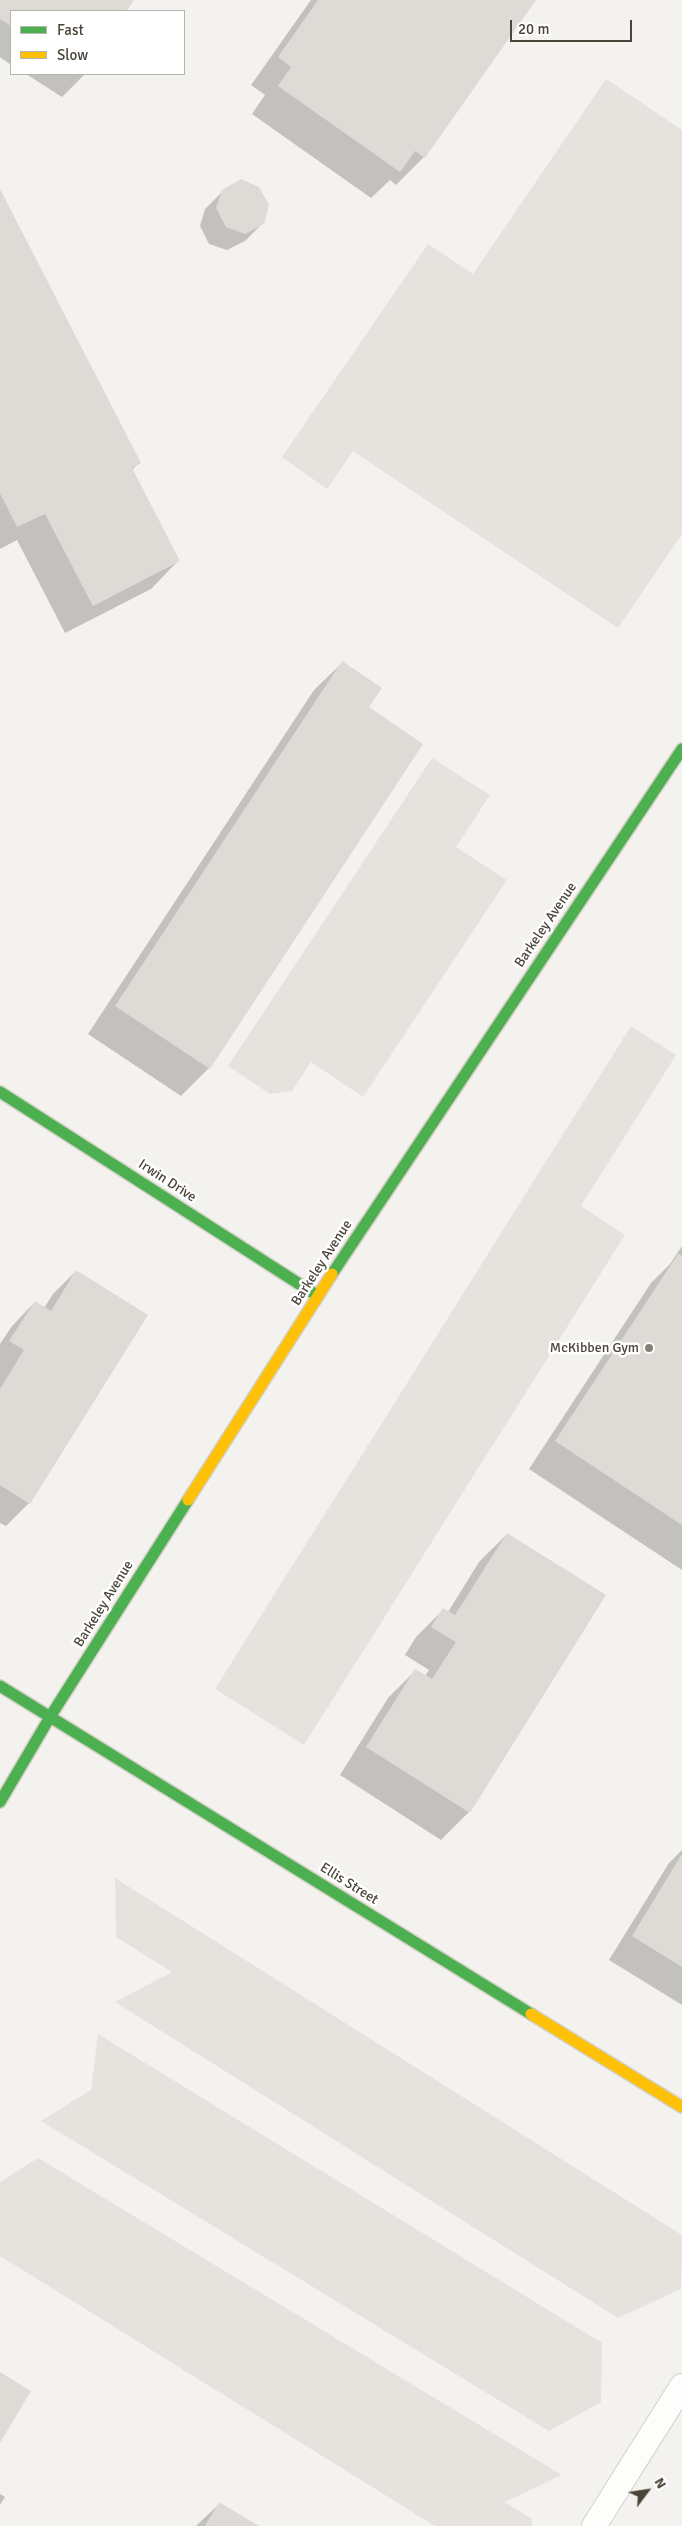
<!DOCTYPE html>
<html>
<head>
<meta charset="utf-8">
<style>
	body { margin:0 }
	#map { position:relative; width:682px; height:2526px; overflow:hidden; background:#f4f2ee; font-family:Signika,sans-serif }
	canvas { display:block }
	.legend { position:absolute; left:10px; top:10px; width:175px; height:65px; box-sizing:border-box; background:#fff; border:1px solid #b7b4b0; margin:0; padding:6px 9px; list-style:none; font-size:15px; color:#4b4439 }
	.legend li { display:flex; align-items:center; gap:10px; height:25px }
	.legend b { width:25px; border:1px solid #b7b4b0 }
	.north { position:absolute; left:622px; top:2466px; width:50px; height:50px; -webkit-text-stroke:4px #fff; paint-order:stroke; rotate:59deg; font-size:14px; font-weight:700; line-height:20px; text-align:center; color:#4b4439 }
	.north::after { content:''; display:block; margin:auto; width:18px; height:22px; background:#4b4439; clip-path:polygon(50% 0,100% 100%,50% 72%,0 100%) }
	.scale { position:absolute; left:510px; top:20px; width:122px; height:22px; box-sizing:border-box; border:2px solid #4b4439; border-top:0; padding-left:6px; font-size:15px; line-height:18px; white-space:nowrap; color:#4b4439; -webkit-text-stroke:4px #fff; paint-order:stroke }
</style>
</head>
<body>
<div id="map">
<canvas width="682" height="2526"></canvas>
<ul class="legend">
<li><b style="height:6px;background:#4caf50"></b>Fast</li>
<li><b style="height:6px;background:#ffc107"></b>Slow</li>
</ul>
<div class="north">N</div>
<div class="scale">20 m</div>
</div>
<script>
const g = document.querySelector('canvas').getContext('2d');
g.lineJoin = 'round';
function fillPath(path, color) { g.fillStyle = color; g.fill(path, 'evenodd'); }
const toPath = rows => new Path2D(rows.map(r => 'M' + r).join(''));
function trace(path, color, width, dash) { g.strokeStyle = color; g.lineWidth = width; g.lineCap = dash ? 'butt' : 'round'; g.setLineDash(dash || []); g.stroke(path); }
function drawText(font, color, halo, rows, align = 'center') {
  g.font = font + ' Signika,sans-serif'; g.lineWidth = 5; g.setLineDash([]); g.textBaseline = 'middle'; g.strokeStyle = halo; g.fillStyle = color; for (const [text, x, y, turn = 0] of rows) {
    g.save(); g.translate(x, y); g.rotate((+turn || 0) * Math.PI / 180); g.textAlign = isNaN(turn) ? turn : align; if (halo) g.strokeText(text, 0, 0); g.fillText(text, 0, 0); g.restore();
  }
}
const parking = toPath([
	[606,79,682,130,682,534,618,628,353,451,327,489,282,457,428,244,473,274],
	[432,758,490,795,456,847,507,880,363,1097,311,1062,292,1091,270,1094,228,1066],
	[631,1026,676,1055,581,1206,625,1235,304,1745,215,1689],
	[115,1878,682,2235,681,2289,618,2318,115,2002,172,1972,116,1937],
	[98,2034,602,2343,601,2402,549,2431,41,2121,91,2090],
	[38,2158,562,2475,505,2502,532,2519,532,2526,435,2526,0,2256,0,2182]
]);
const shadow = toPath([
	[0,0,133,0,126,11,11,11,11,65,0,57],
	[311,0,535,0,424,157,396,185,390,180,371,198,252,114,265,95,251,85],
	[26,74,85,74,62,97],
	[0,191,139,463,132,470,178,561,151,589,65,633,17,540,0,549],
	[223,191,263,223,245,241,227,250,209,244,200,226,205,209],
	[342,663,367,708,421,744,209,1068,181,1096,88,1034,314,690],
	[682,1246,682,1570,529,1469,651,1283,670,1264],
	[76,1271,29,1503,6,1526,0,1523,0,1344,12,1326,35,1302,44,1308,53,1294],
	[507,1534,604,1596,469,1812,441,1840,340,1775,388,1698,416,1670,425,1676,429,1670,405,1655,416,1637,443,1610,448,1612,479,1562],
	[682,1850,682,2005,609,1960,669,1863],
	[0,2494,5,2497,0,2505],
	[219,2504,256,2526,196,2526]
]);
const building = toPath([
	[0,0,134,0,127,11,11,11,11,26,0,19],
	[318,0,536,0,425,158,415,151,400,172,278,86,291,67,278,57],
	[241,179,259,187,269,205,264,224,245,234,226,227,216,208,222,190],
	[0,189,141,463,132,468,180,561,93,606,45,514,17,527,0,493],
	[342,661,382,688,369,707,423,744,210,1069,115,1006],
	[678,1254,682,1256,682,1525,555,1441],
	[76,1270,148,1315,30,1504,0,1485,0,1389,24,1350,9,1341,35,1301,51,1311],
	[507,1533,606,1595,470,1813,366,1747,415,1669,432,1679,456,1642,431,1627,443,1608,455,1615],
	[682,1854,682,1967,632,1936],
	[0,2372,31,2391,0,2443],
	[219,2502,259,2526,205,2526]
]);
const lane = toPath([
	[594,2526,682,2386]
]);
const fast = toPath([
	[0,1092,318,1296],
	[332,1274,682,749],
	[0,1686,531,2014],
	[0,1802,50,1717,188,1500]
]);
const slow = toPath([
	[188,1500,332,1274],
	[531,2014,682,2107]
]);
const markers = [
	[649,1348,5,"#868178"]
];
const streetNames = [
	["Barkeley Avenue",546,925,-56],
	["Irwin Drive",167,1181,33],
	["Barkeley Avenue",322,1263,-57],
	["Barkeley Avenue",104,1604,-58],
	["Ellis Street",349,1884,32]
];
const poiNames = [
	["McKibben Gym",639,1348]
];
fillPath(parking, '#e6e3df');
fillPath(shadow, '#0003');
fillPath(building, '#dedbd6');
trace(lane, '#d2d0cb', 26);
trace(fast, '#d3cfc5', 14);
trace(slow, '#d3cfc5', 14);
trace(lane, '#fdfdfc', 24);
trace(fast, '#4caf50', 11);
trace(slow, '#ffc107', 11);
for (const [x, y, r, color] of markers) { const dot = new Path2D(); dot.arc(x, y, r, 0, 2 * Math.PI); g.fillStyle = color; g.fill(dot); trace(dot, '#fff', 2); }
drawText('14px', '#4b4439', '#fff', streetNames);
drawText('14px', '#4b4439', '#fff', poiNames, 'right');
</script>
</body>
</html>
